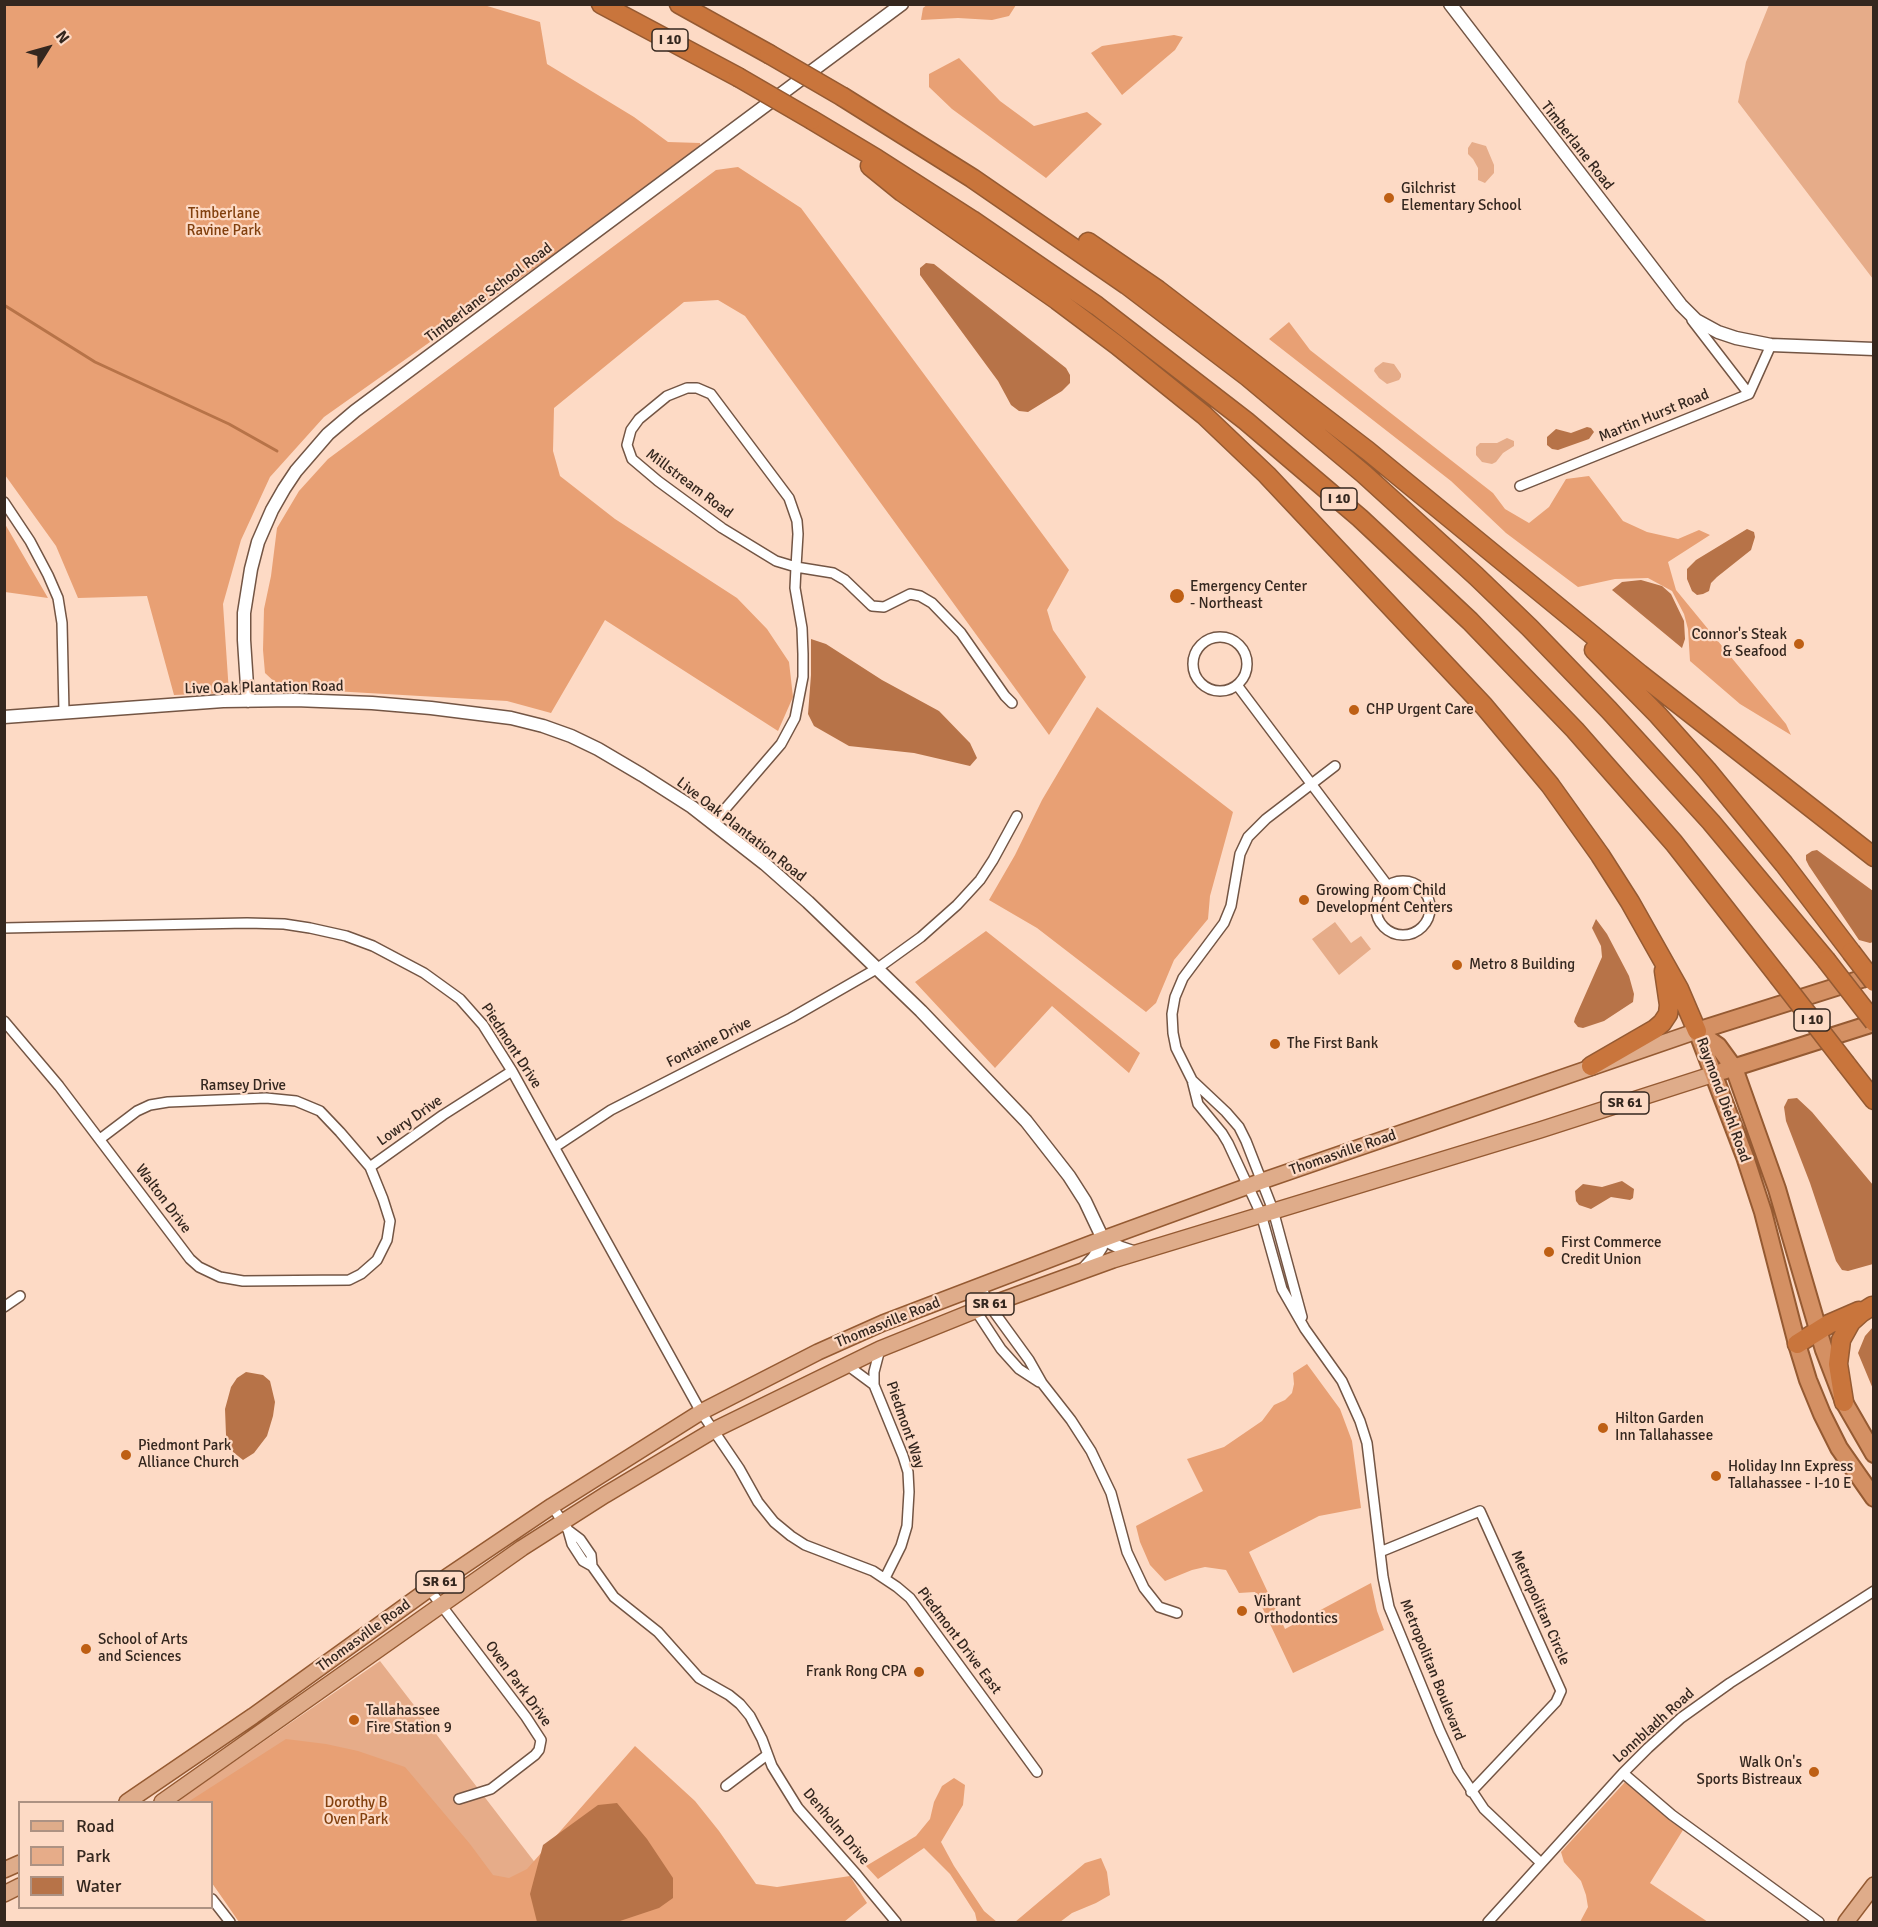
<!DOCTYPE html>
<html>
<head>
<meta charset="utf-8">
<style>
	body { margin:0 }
	#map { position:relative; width:1878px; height:1927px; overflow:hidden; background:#fddac5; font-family:Signika,sans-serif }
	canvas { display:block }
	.frame { position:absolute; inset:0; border:6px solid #34271f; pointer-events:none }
	.legend { position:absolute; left:18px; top:1801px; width:195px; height:108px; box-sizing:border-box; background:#fddac5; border:2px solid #ad9283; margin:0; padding:8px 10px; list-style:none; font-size:18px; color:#34271f }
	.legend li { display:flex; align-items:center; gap:12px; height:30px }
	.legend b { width:30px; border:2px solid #ad9283 }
	.north { position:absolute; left:18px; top:18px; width:60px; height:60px; -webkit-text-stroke:4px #fddac5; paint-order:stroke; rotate:53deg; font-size:16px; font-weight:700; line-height:24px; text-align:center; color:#34271f }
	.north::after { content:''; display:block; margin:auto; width:21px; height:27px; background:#34271f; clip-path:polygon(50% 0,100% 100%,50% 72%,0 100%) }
</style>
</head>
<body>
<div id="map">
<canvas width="1878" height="1927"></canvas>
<div class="frame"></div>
<ul class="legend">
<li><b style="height:8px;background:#dfac8a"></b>Road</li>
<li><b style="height:16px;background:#e6ac89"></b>Park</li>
<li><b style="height:16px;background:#b77348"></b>Water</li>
</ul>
<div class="north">N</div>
</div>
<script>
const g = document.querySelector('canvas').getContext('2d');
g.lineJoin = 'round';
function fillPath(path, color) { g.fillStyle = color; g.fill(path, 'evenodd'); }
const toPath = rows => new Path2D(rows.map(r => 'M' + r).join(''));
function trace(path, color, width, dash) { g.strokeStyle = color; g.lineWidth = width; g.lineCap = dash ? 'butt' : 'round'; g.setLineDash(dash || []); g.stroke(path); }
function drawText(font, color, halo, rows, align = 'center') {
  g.font = font + ' Signika,sans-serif'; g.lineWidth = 4.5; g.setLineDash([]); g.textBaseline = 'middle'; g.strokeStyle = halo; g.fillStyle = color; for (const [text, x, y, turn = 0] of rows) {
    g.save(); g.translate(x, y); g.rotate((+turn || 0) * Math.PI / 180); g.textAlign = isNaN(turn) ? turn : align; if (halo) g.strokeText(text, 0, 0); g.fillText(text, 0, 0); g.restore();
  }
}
const green = toPath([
	[1769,5,1873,5,1873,279,1738,102,1746,62],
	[1472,142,1486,146,1494,165,1494,173,1485,183,1478,180,1478,168,1473,159,1468,154,1468,148],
	[1383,362,1394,364,1401,374,1401,377,1399,380,1387,384,1379,378,1374,371,1375,368],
	[1507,438,1514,441,1514,446,1503,453,1496,462,1492,464,1482,462,1476,455,1476,447,1480,443,1497,443],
	[1335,922,1351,943,1361,936,1371,949,1339,975,1312,939],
	[380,1661,543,1873,241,1922,212,1883,212,1802,176,1802]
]);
const forest = toPath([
	[928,4,1016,4,1016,5,1009,16,992,20,958,18,921,20,923,8],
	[4,5,484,5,540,22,547,64,634,117,668,142,700,143,700,151,324,417,270,477,241,540,223,604,229,693,174,695,147,596,78,598,56,546,5,475],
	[1174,35,1183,37,1175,50,1122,95,1091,53,1102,46],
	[959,58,1000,101,1034,126,1087,112,1102,124,1046,178,952,109,929,87,929,74],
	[738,167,801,208,1069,570,1047,610,1053,630,1086,677,1049,735,745,316,718,300,684,302,554,408,553,451,560,476,615,519,737,598,767,629,789,662,793,697,778,731,605,620,551,713,507,701,281,688,265,673,263,650,264,609,271,576,277,528,299,491,328,459,716,170],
	[1289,322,1310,350,1493,493,1505,509,1529,523,1549,507,1566,479,1589,476,1623,521,1647,532,1678,539,1699,530,1710,535,1668,562,1676,590,1786,724,1791,735,1740,704,1690,661,1688,629,1684,614,1672,591,1648,578,1615,579,1578,587,1506,533,1451,481,1269,339],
	[4,524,5,524,48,598,5,592],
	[1097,707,1233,812,1210,896,1208,919,1174,960,1156,1003,1146,1012,1037,928,989,900,1015,855,1042,800],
	[986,931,1140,1053,1129,1073,1052,1006,995,1068,915,982],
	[1307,1364,1340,1409,1352,1441,1361,1508,1319,1516,1249,1552,1285,1629,1371,1583,1377,1611,1384,1630,1293,1673,1255,1592,1239,1593,1226,1570,1205,1567,1192,1570,1165,1581,1150,1565,1140,1542,1136,1526,1203,1491,1187,1459,1224,1447,1262,1421,1274,1405,1285,1400,1292,1393,1294,1384,1293,1373],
	[286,1739,326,1744,358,1751,405,1767,470,1844,493,1875,509,1878,527,1869,635,1746,695,1801,719,1831,756,1884,777,1887,850,1876,867,1903,844,1922,239,1922,212,1883,212,1802,188,1802],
	[954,1778,965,1785,963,1805,941,1842,954,1866,984,1911,997,1922,977,1922,975,1913,950,1874,924,1848,878,1879,866,1866,916,1836,930,1819,934,1802,942,1786],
	[1625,1782,1683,1830,1650,1883,1708,1922,1580,1922,1588,1907,1586,1895,1581,1881,1564,1862,1561,1852],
	[1101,1858,1107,1872,1110,1895,1096,1903,1072,1913,1060,1922,1015,1922,1085,1863]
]);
const water = toPath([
	[926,263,934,264,1066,368,1070,375,1070,383,1062,391,1028,412,1019,411,1011,405,998,381,920,275,920,268],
	[1587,427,1591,428,1594,432,1589,439,1558,450,1552,449,1547,445,1547,437,1556,429,1571,433],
	[1747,529,1754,532,1755,537,1751,550,1717,577,1711,583,1709,591,1703,594,1697,595,1692,591,1687,579,1687,569,1696,560],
	[1641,580,1662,586,1671,594,1684,621,1685,639,1682,648,1612,590,1622,582],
	[811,639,826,644,882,680,939,711,970,743,977,758,970,766,914,753,849,746,814,726,808,714,811,675],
	[1817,850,1873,891,1873,942,1870,943,1859,940,1809,866,1806,860,1806,855,1812,851],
	[1596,919,1607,934,1629,976,1634,994,1633,1002,1604,1021,1583,1028,1578,1027,1574,1022,1575,1018,1602,957,1601,946,1592,928],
	[1797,1098,1812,1112,1873,1185,1873,1264,1848,1271,1842,1270,1836,1261,1810,1183,1786,1121,1784,1107,1788,1099],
	[1622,1181,1634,1189,1633,1198,1630,1200,1611,1197,1591,1209,1579,1205,1576,1201,1575,1191,1583,1184,1602,1187],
	[1873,1327,1873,1389,1858,1353,1865,1336],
	[246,1372,263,1375,270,1381,275,1402,273,1416,267,1436,254,1453,243,1460,233,1452,226,1435,225,1409,231,1387,237,1378],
	[617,1803,647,1839,673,1878,673,1898,659,1908,617,1922,537,1922,530,1894,543,1845,598,1805]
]);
const stream = toPath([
	[4,305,95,362,229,424,277,451]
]);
const minor = toPath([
	[1692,320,1749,394],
	[687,388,697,388,711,394,789,498,797,521,798,534,796,567,776,561,722,528,658,481,632,459,627,445,631,430,639,419,667,396,687,388],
	[1520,486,1749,394,1771,345],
	[4,502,30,541,48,575,58,598,62,623,64,712],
	'1193 664a27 27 0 1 1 54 0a27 27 0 1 1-54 0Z',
	[1237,685,1388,886],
	[1335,766,1266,819,1248,837,1240,854,1231,906,1224,923,1183,978,1175,997,1172,1014,1173,1033,1176,1048,1192,1080,1198,1104,1222,1133,1228,1143,1261,1214,1282,1289,1305,1329,1342,1381,1360,1421,1367,1443,1383,1577,1389,1607,1440,1731,1458,1770,1484,1809,1541,1863],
	[713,823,781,744,795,718,803,677,803,654,802,628,795,588,796,567,833,573,845,580,872,606,884,607,910,594,920,596,932,603,961,633,1005,696,1012,703],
	'1376 908a27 27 0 1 1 54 0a27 27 0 1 1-54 0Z',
	[4,928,247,923,284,924,310,928,346,936,373,946,424,973,460,999,483,1025,512,1071,701,1412,739,1468,758,1502,774,1522,791,1536,805,1545,873,1571,897,1587,910,1598,1037,1772],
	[4,1021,59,1086,190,1259,199,1267,220,1277,243,1281,349,1280,361,1274,377,1260,387,1240,390,1221,383,1199,370,1167,340,1132,320,1111,296,1101,266,1098,168,1102,150,1105,137,1111,100,1139],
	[1192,1080,1226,1112,1239,1127,1246,1141,1273,1210,1302,1317],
	[555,1147,611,1110,791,1018,878,968,921,937,957,905,980,880,993,860,1017,816],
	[370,1167,443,1115,512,1071],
	[981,1286,989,1305,1029,1360,1042,1383,1071,1420,1091,1451,1111,1493,1127,1552,1144,1588,1159,1607,1177,1613],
	[968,1291,976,1311,1001,1349,1019,1369,1039,1382],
	[4,1307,20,1296],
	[880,1349,874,1372,874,1385,903,1456,908,1472,909,1492,907,1526,901,1546,885,1578],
	[847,1365,874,1385],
	[552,1506,568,1530,580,1539,591,1555,592,1566],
	[568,1530,572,1544,583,1561,592,1566,614,1597,658,1632,699,1678,729,1695,740,1704,750,1716,762,1739,772,1766,798,1808,857,1875,896,1922],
	[1380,1552,1480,1511,1561,1691,1556,1702,1471,1792],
	[429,1589,526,1717,541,1740,539,1750,535,1755,491,1789,459,1799],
	[1623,1773,1672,1815,1819,1922],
	[726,1786,767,1755],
	[212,1899,230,1922],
	[1488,1922,1623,1773,1648,1748,1681,1718,1730,1683,1874,1591]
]);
const tertiary = toPath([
	[1450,4,1681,305,1696,320,1718,332,1736,338,1771,345,1874,349],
	[248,701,244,640,244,613,251,569,258,542,272,510,284,489,296,471,328,434,355,411,902,4],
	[4,717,223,701,295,700,372,703,431,708,511,718,543,726,571,736,598,749,642,775,692,807,765,864,808,902,921,1011,1026,1121,1069,1176,1085,1201,1103,1239,1121,1248,1136,1253],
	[1083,1270,1094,1258,1101,1247,1103,1239]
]);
const primary = toPath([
	[127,1802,253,1716,429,1589,552,1506,701,1412,818,1352,883,1323,1103,1239,1262,1181,1697,1031],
	[162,1802,522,1548,605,1495,714,1430,880,1349,989,1305,1113,1260,1540,1130,1714,1074],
	[4,1870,20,1863],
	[4,1894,20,1886],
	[1846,1922,1874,1885]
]);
const trunk = toPath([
	[1697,1031,1745,1157,1763,1212,1797,1344,1808,1380,1822,1414,1839,1448,1874,1498],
	[1697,1031,1874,975],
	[1698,1032,1718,1046,1734,1068,1777,1189,1824,1350,1844,1402,1874,1454],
	[1723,1071,1874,1023]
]);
const motorway = toPath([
	[601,4,738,77],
	[679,4,769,54],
	[843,97,972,178,1127,285,1248,377,1364,474,1476,576,1530,628,1609,710,1711,822,1826,960],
	[812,120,877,159,972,220,1097,306,1246,421,1360,518,1470,621,1575,730,1674,843,1778,976],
	[870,166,902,192,1057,300,1117,345,1204,415,1267,475,1484,706,1550,785,1600,855,1630,902,1679,989,1697,1031],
	[1088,242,1158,290,1368,451,1640,674,1874,857],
	[1594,650,1658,715,1707,770,1784,864,1851,952],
	[1846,1064,1874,1100],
	[1591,1066,1655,1029,1662,1023,1668,1014,1669,1005,1664,971],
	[1797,1344,1829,1324,1859,1311],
	[1844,1402,1838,1364,1841,1340,1851,1322,1861,1313,1872,1306]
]);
const motorwayBridge = toPath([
	[769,54,843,97],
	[738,77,812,120],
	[1851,952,1874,982],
	[1826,960,1874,1022],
	[1778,976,1846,1064]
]);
const markers = [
	[1389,198,6,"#be5f14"],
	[1177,596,8,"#be5f14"],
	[1799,644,6,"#be5f14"],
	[1354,710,6,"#be5f14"],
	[1304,900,6,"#be5f14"],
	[1457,965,6,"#be5f14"],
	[1275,1044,6,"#be5f14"],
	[1549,1252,6,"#be5f14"],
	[1603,1428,6,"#be5f14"],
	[126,1455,6,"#be5f14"],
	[1716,1476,6,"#be5f14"],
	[1242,1611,6,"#be5f14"],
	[86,1649,6,"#be5f14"],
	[919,1672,6,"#be5f14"],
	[354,1720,6,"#be5f14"],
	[1814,1772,6,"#be5f14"]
];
const shields = [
	[670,40,36],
	[1339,499,36],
	[1812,1020,36],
	[1625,1103,48],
	[990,1304,48],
	[440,1582,48]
];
const shieldNames = [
	["I 10",670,40],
	["I 10",1339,499],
	["I 10",1812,1020],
	["SR 61",1625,1103],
	["SR 61",990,1304],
	["SR 61",440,1582]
];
const streetNames = [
	["Timberlane Road",1577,146,52],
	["Timberlane School Road",489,293,-37],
	["Martin Hurst Road",1654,416,-22],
	["Millstream Road",689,484,37],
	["Live Oak Plantation Road",264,688,-1],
	["Live Oak Plantation Road",741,830,38],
	["Fontaine Drive",709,1043,-27],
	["Piedmont Drive",511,1046,57],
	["Ramsey Drive",243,1086],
	["Raymond Diehl Road",1723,1100,70],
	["Lowry Drive",410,1121,-35],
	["Thomasville Road",1343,1153,-19],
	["Walton Drive",163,1199,53],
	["Thomasville Road",888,1323,-22],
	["Piedmont Way",905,1425,71],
	["Metropolitan Circle",1540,1608,66],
	["Thomasville Road",364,1636,-36],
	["Piedmont Drive East",959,1641,53],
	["Metropolitan Boulevard",1432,1670,68],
	["Oven Park Drive",518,1684,54],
	["Lonnbladh Road",1654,1726,-42],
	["Denholm Drive",836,1827,50]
];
const poiNames = [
	["Gilchrist",1401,189],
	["Elementary School",1401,206],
	["Emergency Center",1190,587],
	["- Northeast",1190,604],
	["Connor's Steak",1787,635,"right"],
	["& Seafood",1787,652,"right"],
	["CHP Urgent Care",1366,710],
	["Growing Room Child",1316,891],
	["Development Centers",1316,908],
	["Metro 8 Building",1469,965],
	["The First Bank",1287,1044],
	["First Commerce",1561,1243],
	["Credit Union",1561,1260],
	["Hilton Garden",1615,1419],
	["Inn Tallahassee",1615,1436],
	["Piedmont Park",138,1446],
	["Alliance Church",138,1463],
	["Holiday Inn Express",1728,1467],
	["Tallahassee - I-10 E",1728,1484],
	["Vibrant",1254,1602],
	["Orthodontics",1254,1619],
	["School of Arts",98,1640],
	["and Sciences",98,1657],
	["Frank Rong CPA",907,1672,"right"],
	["Tallahassee",366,1711],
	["Fire Station 9",366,1728],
	["Walk On's",1802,1763,"right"],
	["Sports Bistreaux",1802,1780,"right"]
];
const parkNames = [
	["Timberlane",224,214],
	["Ravine Park",224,231],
	["Dorothy B",356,1803],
	["Oven Park",356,1820]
];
fillPath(green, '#e6ac89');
fillPath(forest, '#e8a074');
fillPath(water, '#b77348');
trace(stream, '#b77348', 3);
trace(minor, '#735544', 12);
trace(tertiary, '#735544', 15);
trace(primary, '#955a32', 18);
trace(trunk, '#955a32', 20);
trace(motorway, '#955a32', 21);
trace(minor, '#fff', 9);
trace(tertiary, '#fff', 12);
trace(primary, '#dfac8a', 15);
trace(trunk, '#d49063', 16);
trace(motorway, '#c9753c', 18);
trace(motorwayBridge, '#955a32', 21, []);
trace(motorwayBridge, '#c9753c', 18);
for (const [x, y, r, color] of markers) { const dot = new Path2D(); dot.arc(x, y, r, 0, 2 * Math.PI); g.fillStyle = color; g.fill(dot); trace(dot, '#fddac5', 2); }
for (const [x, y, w] of shields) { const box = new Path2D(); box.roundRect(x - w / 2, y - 11, w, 22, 4.5); g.fillStyle = '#fddac5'; g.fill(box); trace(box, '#34271f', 1.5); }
drawText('bold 14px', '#34271f', null, shieldNames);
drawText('15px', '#34271f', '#fddac5', streetNames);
drawText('15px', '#34271f', '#fddac5', poiNames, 'left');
drawText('15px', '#82400e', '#fddac5', parkNames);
</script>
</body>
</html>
